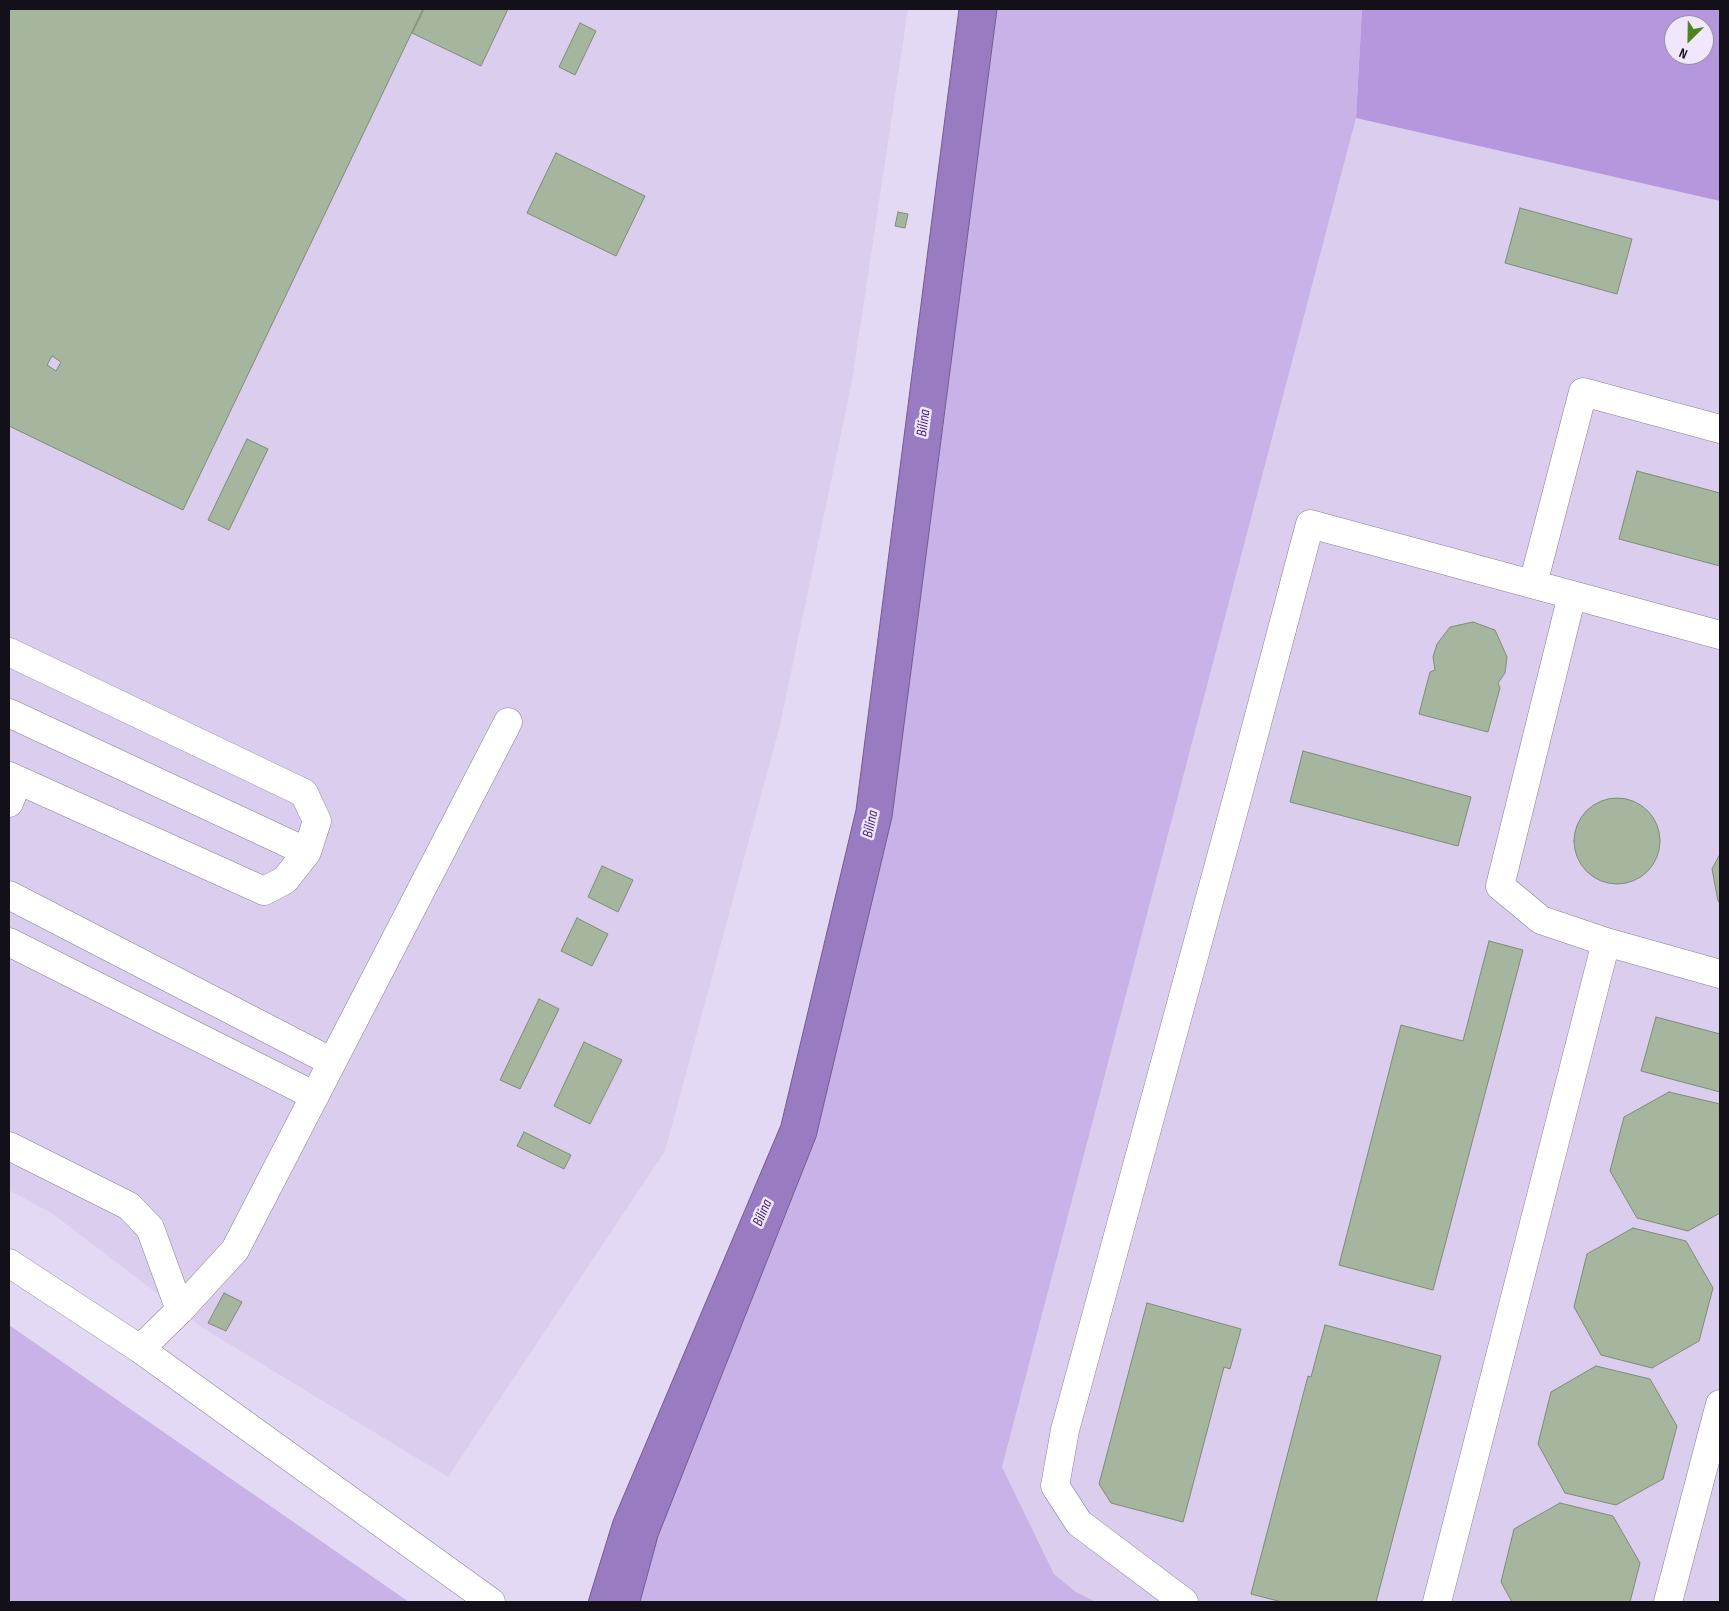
<!DOCTYPE html>
<html>
<head>
<meta charset="utf-8">
<style>
	body { margin:0 }
	#map { position:relative; width:1729px; height:1611px; overflow:hidden; background:#e4d9f4; font-family:"Sofia Sans Condensed",sans-serif }
	canvas { display:block }
	.frame { position:absolute; inset:0; border:10px solid #141019; pointer-events:none }
	.north { position:absolute; left:1664px; top:15px; width:50px; height:50px; box-sizing:border-box; background:#f0e7fd; border:1px solid #9891a2; border-radius:50%; rotate:203deg; font-size:14px; font-weight:700; line-height:20px; text-align:center; color:#141019 }
	.north::after { content:''; display:block; margin:auto; width:18px; height:22px; background:#4d841d; clip-path:polygon(50% 0,100% 100%,50% 72%,0 100%) }
</style>
</head>
<body>
<div id="map">
<canvas width="1729" height="1611"></canvas>
<div class="frame"></div>
<div class="north">N</div>
</div>
<script>
const g = document.querySelector('canvas').getContext('2d');
g.lineJoin = 'round';
function fillPath(path, color) { g.fillStyle = color; g.fill(path, 'evenodd'); }
const toPath = rows => new Path2D(rows.map(r => 'M' + r).join(''));
function trace(path, color, width, dash) { g.strokeStyle = color; g.lineWidth = width; g.lineCap = dash ? 'butt' : 'round'; g.setLineDash(dash || []); g.stroke(path); }
function drawText(font, color, halo, rows, align = 'center') {
  g.font = font + ' "Sofia Sans Condensed",sans-serif'; g.lineWidth = 5; g.setLineDash([]); g.textBaseline = 'middle'; g.strokeStyle = halo; g.fillStyle = color; for (const [text, x, y, turn = 0] of rows) {
    g.save(); g.translate(x, y); g.rotate((+turn || 0) * Math.PI / 180); g.textAlign = isNaN(turn) ? turn : align; if (halo) g.strokeText(text, 0, 0); g.fillText(text, 0, 0); g.restore();
  }
}
const built = toPath([
	[9,9,908,9,852,381,780,725,665,1151,448,1477,201,1327,53,1214,9,1190],
	[1356,118,1720,201,1720,1602,1096,1602,1076,1592,1054,1574,1002,1467]
]);
const green = toPath([
	[997,9,1362,9,1356,118,1002,1467,1054,1574,1076,1592,1096,1602,640,1602,658,1536,816,1137,892,817],
	[9,1325,409,1602,9,1602]
]);
const forest = toPath([
	[1362,9,1720,9,1720,201,1356,118],
	[1674,25,1704,25,1704,55,1674,55]
]);
const water = toPath([
	[959,9,997,9,892,817,816,1137,658,1536,640,1602,588,1602,613,1521,781,1125,856,810,959,9]
]);
const building = toPath([
	[9,9,423,9,183,510,9,426,9,9],
	[52,356,61,362,56,371,47,365,52,356],
	[424,9,508,9,481,66,412,33,424,9],
	[580,23,596,31,575,75,559,67,580,23],
	[556,153,645,196,616,256,527,213,556,153],
	[1520,208,1632,239,1617,294,1505,263,1520,208],
	[898,212,908,214,905,228,895,226,898,212],
	[247,439,268,449,229,530,208,520,247,439],
	[1637,471,1720,493,1720,566,1619,539,1637,471],
	[1473,622,1495,630,1507,657,1505,673,1498,683,1500,688,1488,732,1419,714,1430,672,1435,670,1433,657,1437,644,1450,627,1473,622],
	[1303,751,1471,797,1458,846,1290,802,1303,751],
	'1574 841a43 43 0 1 1 86 0a43 43 0 1 1-86 0Z',
	[1720,854,1720,903,1718,901,1712,869,1720,854],
	[602,866,633,880,618,912,588,897,602,866],
	[577,918,608,934,592,966,561,951,577,918],
	[1489,941,1523,950,1433,1290,1339,1265,1401,1025,1463,1041,1489,941],
	[539,999,559,1009,520,1089,500,1080,539,999],
	[1656,1017,1720,1034,1720,1092,1641,1071,1656,1017],
	[584,1042,622,1060,590,1124,554,1106,584,1042],
	[1669,1092,1720,1104,1720,1213,1688,1231,1637,1218,1610,1171,1624,1117,1669,1092],
	[524,1132,571,1155,564,1169,517,1146,524,1132],
	[1633,1228,1686,1241,1713,1288,1699,1341,1652,1368,1601,1355,1574,1307,1587,1254,1633,1228],
	[224,1293,242,1302,226,1331,208,1323,224,1293],
	[1147,1303,1241,1329,1230,1369,1224,1367,1183,1522,1111,1503,1099,1484,1147,1303],
	[1325,1325,1441,1356,1376,1602,1282,1602,1251,1594,1308,1376,1311,1377,1325,1325],
	[1596,1366,1650,1379,1677,1426,1663,1479,1616,1505,1565,1493,1538,1444,1551,1392,1596,1366],
	[1560,1503,1613,1516,1640,1563,1630,1602,1512,1602,1501,1582,1514,1529,1560,1503]
]);
const minor = toPath([
	[1533,584,1583,392,1720,429],
	[1572,595,1500,886,1541,920,1606,942,1720,974],
	[9,652,304,793,317,821,307,852],
	[9,713,307,852,285,880,264,891,9,776],
	[9,803,18,781],
	[9,895,332,1062],
	[9,942,315,1096],
	[9,1146,129,1206,150,1228,180,1310],
	[9,1263,140,1349,491,1602],
	[140,1349,180,1310,235,1250,508,722],
	[1184,1602,1079,1523,1055,1486,1065,1430,1239,791,1310,524,1720,635],
	[1437,1602,1606,942],
	[1668,1602,1720,1404]
]);
const waterNames = [
	["Bílina",924,423,-83],
	["Bílina",871,824,-78],
	["Bílina",763,1213,-67]
];
fillPath(built, '#dacdee');
fillPath(green, '#c8b2e7');
fillPath(forest, '#b597de');
fillPath(water, '#997bc1');
trace(water, '#715b8f', 1);
fillPath(building, '#a6b59d');
trace(building, '#7e8d76', 1);
trace(minor, '#8b819a', 29);
trace(minor, '#fff', 28);
drawText('italic 15px', '#481d71', '#f0e7fd', waterNames);
</script>
</body>
</html>
